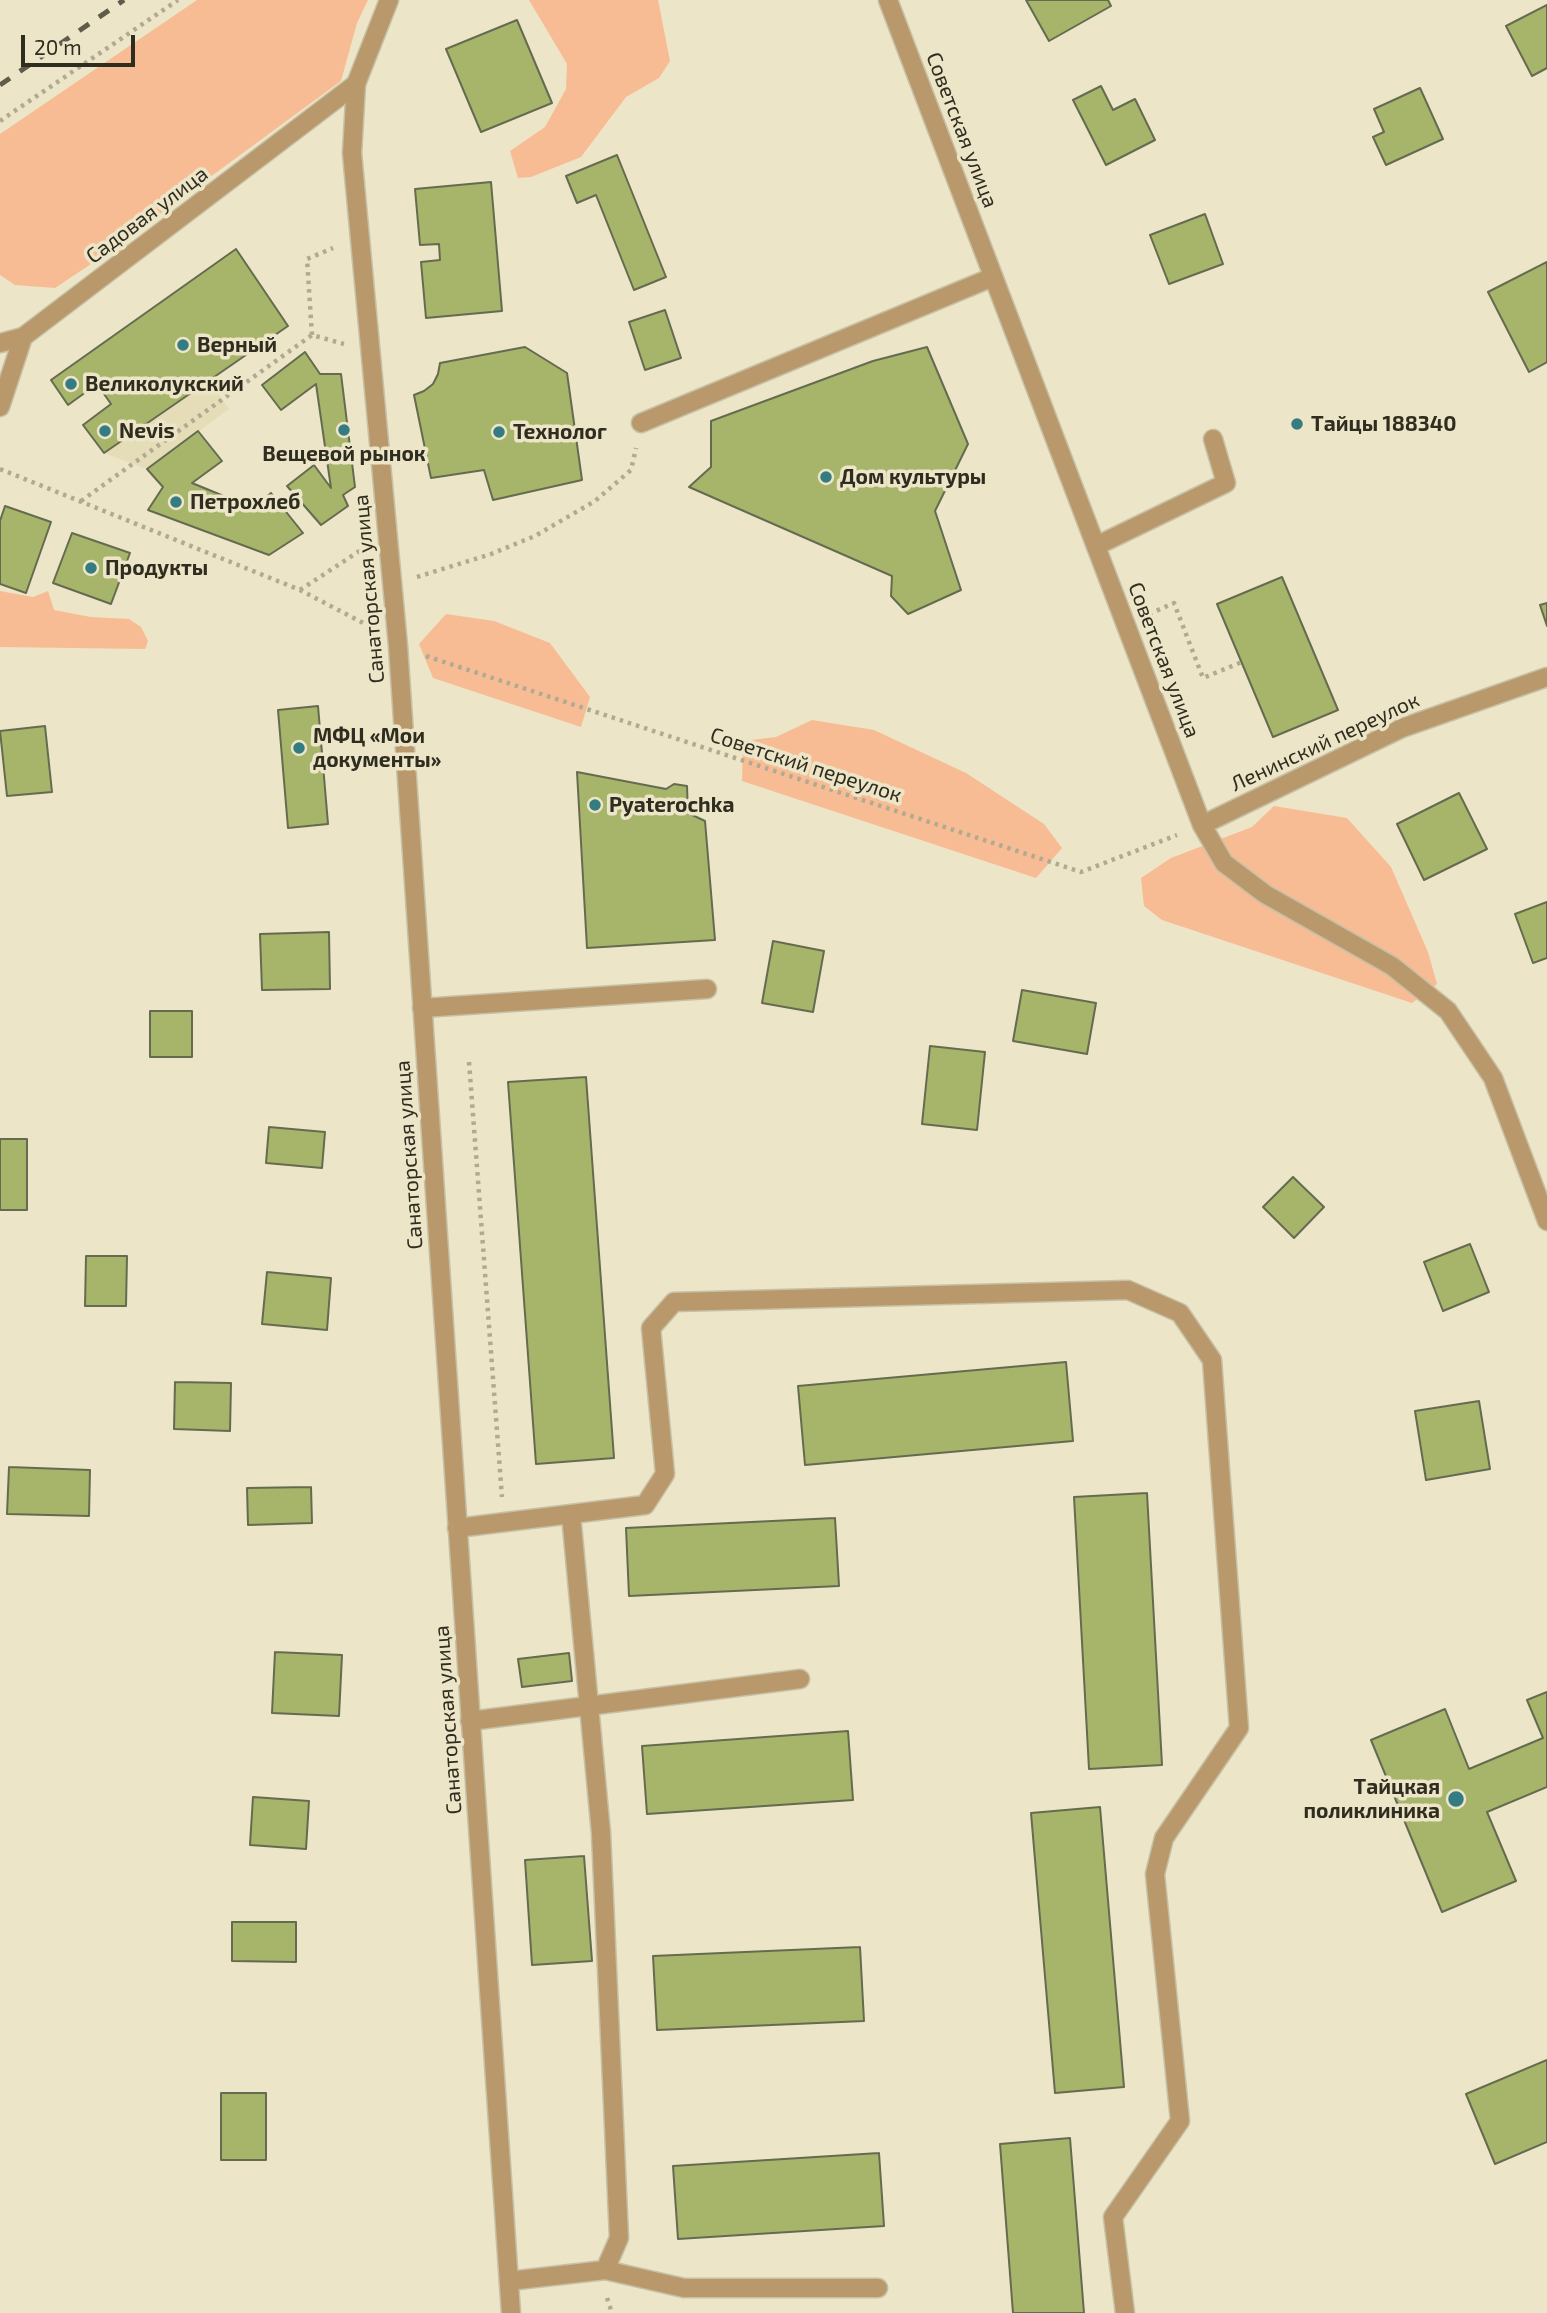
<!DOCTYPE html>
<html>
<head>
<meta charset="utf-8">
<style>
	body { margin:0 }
	#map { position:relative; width:1547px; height:2313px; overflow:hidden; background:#ece5c7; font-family:"Exo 2",sans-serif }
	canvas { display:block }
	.scale { position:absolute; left:21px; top:35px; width:114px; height:32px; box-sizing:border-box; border:4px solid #2f2c20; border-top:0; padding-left:9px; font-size:21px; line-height:24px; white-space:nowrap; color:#2f2c20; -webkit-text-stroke:5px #ece5c7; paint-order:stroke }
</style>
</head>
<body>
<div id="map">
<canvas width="1547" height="2313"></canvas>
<div class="scale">20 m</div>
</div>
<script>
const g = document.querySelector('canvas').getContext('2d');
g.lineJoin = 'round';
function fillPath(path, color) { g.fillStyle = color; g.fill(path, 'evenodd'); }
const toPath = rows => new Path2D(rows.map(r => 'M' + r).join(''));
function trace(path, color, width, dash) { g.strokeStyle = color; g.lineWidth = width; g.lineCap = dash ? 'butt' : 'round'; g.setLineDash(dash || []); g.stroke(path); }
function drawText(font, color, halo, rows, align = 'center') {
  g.font = font + ' "Exo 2",sans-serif'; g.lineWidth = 7; g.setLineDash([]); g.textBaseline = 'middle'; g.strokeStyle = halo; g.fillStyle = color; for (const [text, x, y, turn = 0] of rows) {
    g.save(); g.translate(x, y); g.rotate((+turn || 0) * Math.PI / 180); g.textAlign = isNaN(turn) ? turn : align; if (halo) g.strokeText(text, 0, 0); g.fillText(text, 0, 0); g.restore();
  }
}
const built = toPath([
	[209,381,229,409,147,469,104,453]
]);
const green = toPath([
	[197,0,368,0,357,23,341,81,97,260,55,288,15,285,0,275,0,134],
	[529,0,658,0,670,61,659,78,626,97,581,157,531,177,518,178,510,151,545,127,566,89,567,64],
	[0,591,33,597,48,591,54,610,91,617,129,619,141,627,148,641,145,649,0,647],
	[446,614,494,621,550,643,590,697,581,727,433,678,419,644],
	[812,720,874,730,966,773,1044,824,1062,848,1036,878,742,781,743,741,776,737],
	[1274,806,1347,818,1391,867,1428,952,1437,984,1412,1003,1162,920,1144,906,1141,878,1171,858,1252,827]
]);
const building = toPath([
	[1026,0,1108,0,1111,6,1049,41,1026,0],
	[1547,5,1547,68,1532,76,1506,26,1547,5],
	[517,20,552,103,481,132,446,49,517,20],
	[1101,86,1113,110,1135,99,1155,140,1106,165,1073,100,1101,86],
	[1420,88,1443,139,1386,165,1373,137,1384,132,1374,109,1420,88],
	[617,155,666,277,634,290,596,195,577,203,566,176,617,155],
	[491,182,502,311,426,318,421,262,440,260,439,244,420,245,415,189,491,182],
	[1205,214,1223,264,1169,284,1150,235,1205,214],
	[236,249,288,326,104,453,83,425,111,404,97,384,68,405,51,380,236,249],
	[1547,262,1547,362,1529,372,1488,292,1547,262],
	[665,310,681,358,645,370,629,322,665,310],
	[525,347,567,373,582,480,493,500,484,470,431,478,414,395,424,391,433,384,438,374,440,363,525,347],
	[927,347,968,444,935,511,961,590,908,614,891,596,892,576,689,487,711,467,711,421,873,361,927,347],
	[305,352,320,374,341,374,355,487,343,495,348,506,321,525,287,486,314,465,331,488,316,384,281,410,262,385,305,352],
	[198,431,222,461,192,483,253,508,271,493,303,533,269,555,148,510,163,487,147,469,198,431],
	[5,506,51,522,26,593,0,584,0,521,5,506],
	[72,533,130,553,111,604,53,583,72,533],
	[1282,577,1338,710,1273,737,1217,604,1282,577],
	[1547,603,1547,626,1540,605,1547,603],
	[318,706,328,824,288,828,278,710,318,706],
	[45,726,52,792,7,796,0,731,45,726],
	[577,772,666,789,674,784,687,786,688,813,705,821,715,940,587,948,577,772],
	[1459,793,1487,849,1424,880,1397,824,1459,793],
	[1547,902,1547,958,1533,963,1515,914,1547,902],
	[329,932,330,989,262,990,260,934,329,932],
	[773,941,824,951,813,1012,762,1003,773,941],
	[1022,990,1096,1003,1087,1054,1013,1041,1022,990],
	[150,1011,192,1011,192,1057,150,1057,150,1011],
	[930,1046,985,1052,977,1130,922,1124,930,1046],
	[586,1077,614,1458,536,1464,508,1082,586,1077],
	[269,1127,325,1132,322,1168,266,1163,269,1127],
	[0,1139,27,1139,27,1210,0,1210,0,1139],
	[1293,1177,1324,1207,1294,1238,1263,1207,1293,1177],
	[1470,1244,1489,1292,1443,1311,1424,1262,1470,1244],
	[86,1256,127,1256,126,1306,85,1306,86,1256],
	[267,1272,331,1278,327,1330,262,1324,267,1272],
	[1066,1362,1073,1441,805,1465,798,1386,1066,1362],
	[175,1382,231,1383,230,1431,174,1429,175,1382],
	[1479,1401,1490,1469,1426,1480,1415,1411,1479,1401],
	[9,1467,90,1470,89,1516,7,1514,9,1467],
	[311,1487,312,1523,248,1525,247,1488,311,1487],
	[1147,1493,1162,1765,1089,1769,1074,1497,1147,1493],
	[835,1518,839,1586,629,1596,626,1528,835,1518],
	[275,1652,342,1655,339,1716,272,1713,275,1652],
	[569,1653,572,1681,522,1687,518,1659,569,1653],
	[1547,1692,1547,1787,1487,1812,1516,1881,1442,1912,1371,1740,1445,1709,1469,1769,1543,1738,1527,1700,1547,1692],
	[848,1731,853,1800,647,1814,642,1746,848,1731],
	[253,1797,309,1801,306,1849,250,1845,253,1797],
	[1100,1807,1124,2087,1055,2093,1031,1813,1100,1807],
	[584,1856,592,1961,532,1965,525,1860,584,1856],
	[232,1922,296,1922,296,1962,232,1961,232,1922],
	[860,1947,864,2021,657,2030,653,1956,860,1947],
	[1547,2060,1547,2142,1495,2164,1466,2094,1547,2060],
	[221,2093,266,2093,266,2160,221,2160,221,2093],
	[1070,2138,1084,2313,1013,2313,1000,2144,1070,2138],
	[879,2153,884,2226,678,2239,673,2166,879,2153]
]);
const path = toPath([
	[0,121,178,0],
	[312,335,307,259,333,248],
	[0,469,300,590,369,626],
	[81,501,312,335,344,344],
	[417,577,491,554,535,536,595,501,631,470,636,448],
	[300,590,361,550],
	[1149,614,1174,603,1203,678,1242,662],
	[426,656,1081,872,1177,835],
	[469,1062,502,1497],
	[607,2298,612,2313]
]);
const service = toPath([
	[641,423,993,277],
	[1096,546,1226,483,1213,439],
	[422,1008,707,989],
	[457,1528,645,1505,665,1474,651,1328,674,1302,1128,1290,1180,1313,1212,1360,1239,1728,1164,1838,1155,1874,1180,2121,1113,2217,1125,2313],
	[470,1721,800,1679],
	[605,2270,684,2288,878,2288],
	[509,2281,605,2270,619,2238,601,1833,571,1515]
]);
const minor = toPath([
	[888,0,1202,825,1224,863,1265,894,1392,966,1448,1011,1493,1078,1547,1221],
	[0,343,23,337],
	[0,407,23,337,356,84],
	[1202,825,1402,728,1547,677]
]);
const tertiary = toPath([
	[389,0,356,84,352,153,398,646,511,2313]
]);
const rail = toPath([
	[0,85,124,0]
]);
const markers = [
	[183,345,7,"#347c82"],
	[71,384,7,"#347c82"],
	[1297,424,7,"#347c82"],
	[344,430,7,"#347c82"],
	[105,431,7,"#347c82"],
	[499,432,7,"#347c82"],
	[826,477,7,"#347c82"],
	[176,502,7,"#347c82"],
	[91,568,7,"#347c82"],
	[299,748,7,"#347c82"],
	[595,805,7,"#347c82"],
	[1456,1799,9,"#347c82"]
];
const streetNames = [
	["Советская улица",962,130,69],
	["Садовая улица",147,215,-37],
	["Санаторская улица",369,589,-95],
	["Советская улица",1164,660,69],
	["Ленинский переулок",1325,742,-25],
	["Советский переулок",806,765,18],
	["Санаторская улица",409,1155,-94],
	["Санаторская улица",448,1720,-94]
];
const poiNames = [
	["Верный",197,345],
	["Великолукский",85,384],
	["Тайцы 188340",1311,424],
	["Nevis",119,431],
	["Технолог",513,432],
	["Вещевой рынок",344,454,"center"],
	["Дом культуры",840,477],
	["Петрохлеб",190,502],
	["Продукты",105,568],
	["МФЦ «Мои",313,736],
	["документы»",313,760],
	["Pyaterochka",609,805],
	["Тайцкая",1440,1787,"right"],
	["поликлиника",1440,1811,"right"]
];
fillPath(built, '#e5ddb7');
fillPath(green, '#f8bc94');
fillPath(building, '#a7b56b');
trace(building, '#656b50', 2);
trace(service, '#c6c0a6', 21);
trace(minor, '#c6c0a6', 21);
trace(tertiary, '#c6c0a6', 21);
trace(path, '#b0aa92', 4.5, [3.5, 5]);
trace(service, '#b9996c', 18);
trace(minor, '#b9996c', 18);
trace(tertiary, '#b9996c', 18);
trace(rail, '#605c4b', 5, [12, 12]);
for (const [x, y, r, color] of markers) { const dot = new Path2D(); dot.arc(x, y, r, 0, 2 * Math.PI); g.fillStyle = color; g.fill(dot); trace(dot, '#ece5c7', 2.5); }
drawText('21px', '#2f2c20', '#ece5c7', streetNames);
drawText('bold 21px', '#2f2c20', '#ece5c7', poiNames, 'left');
</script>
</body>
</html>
